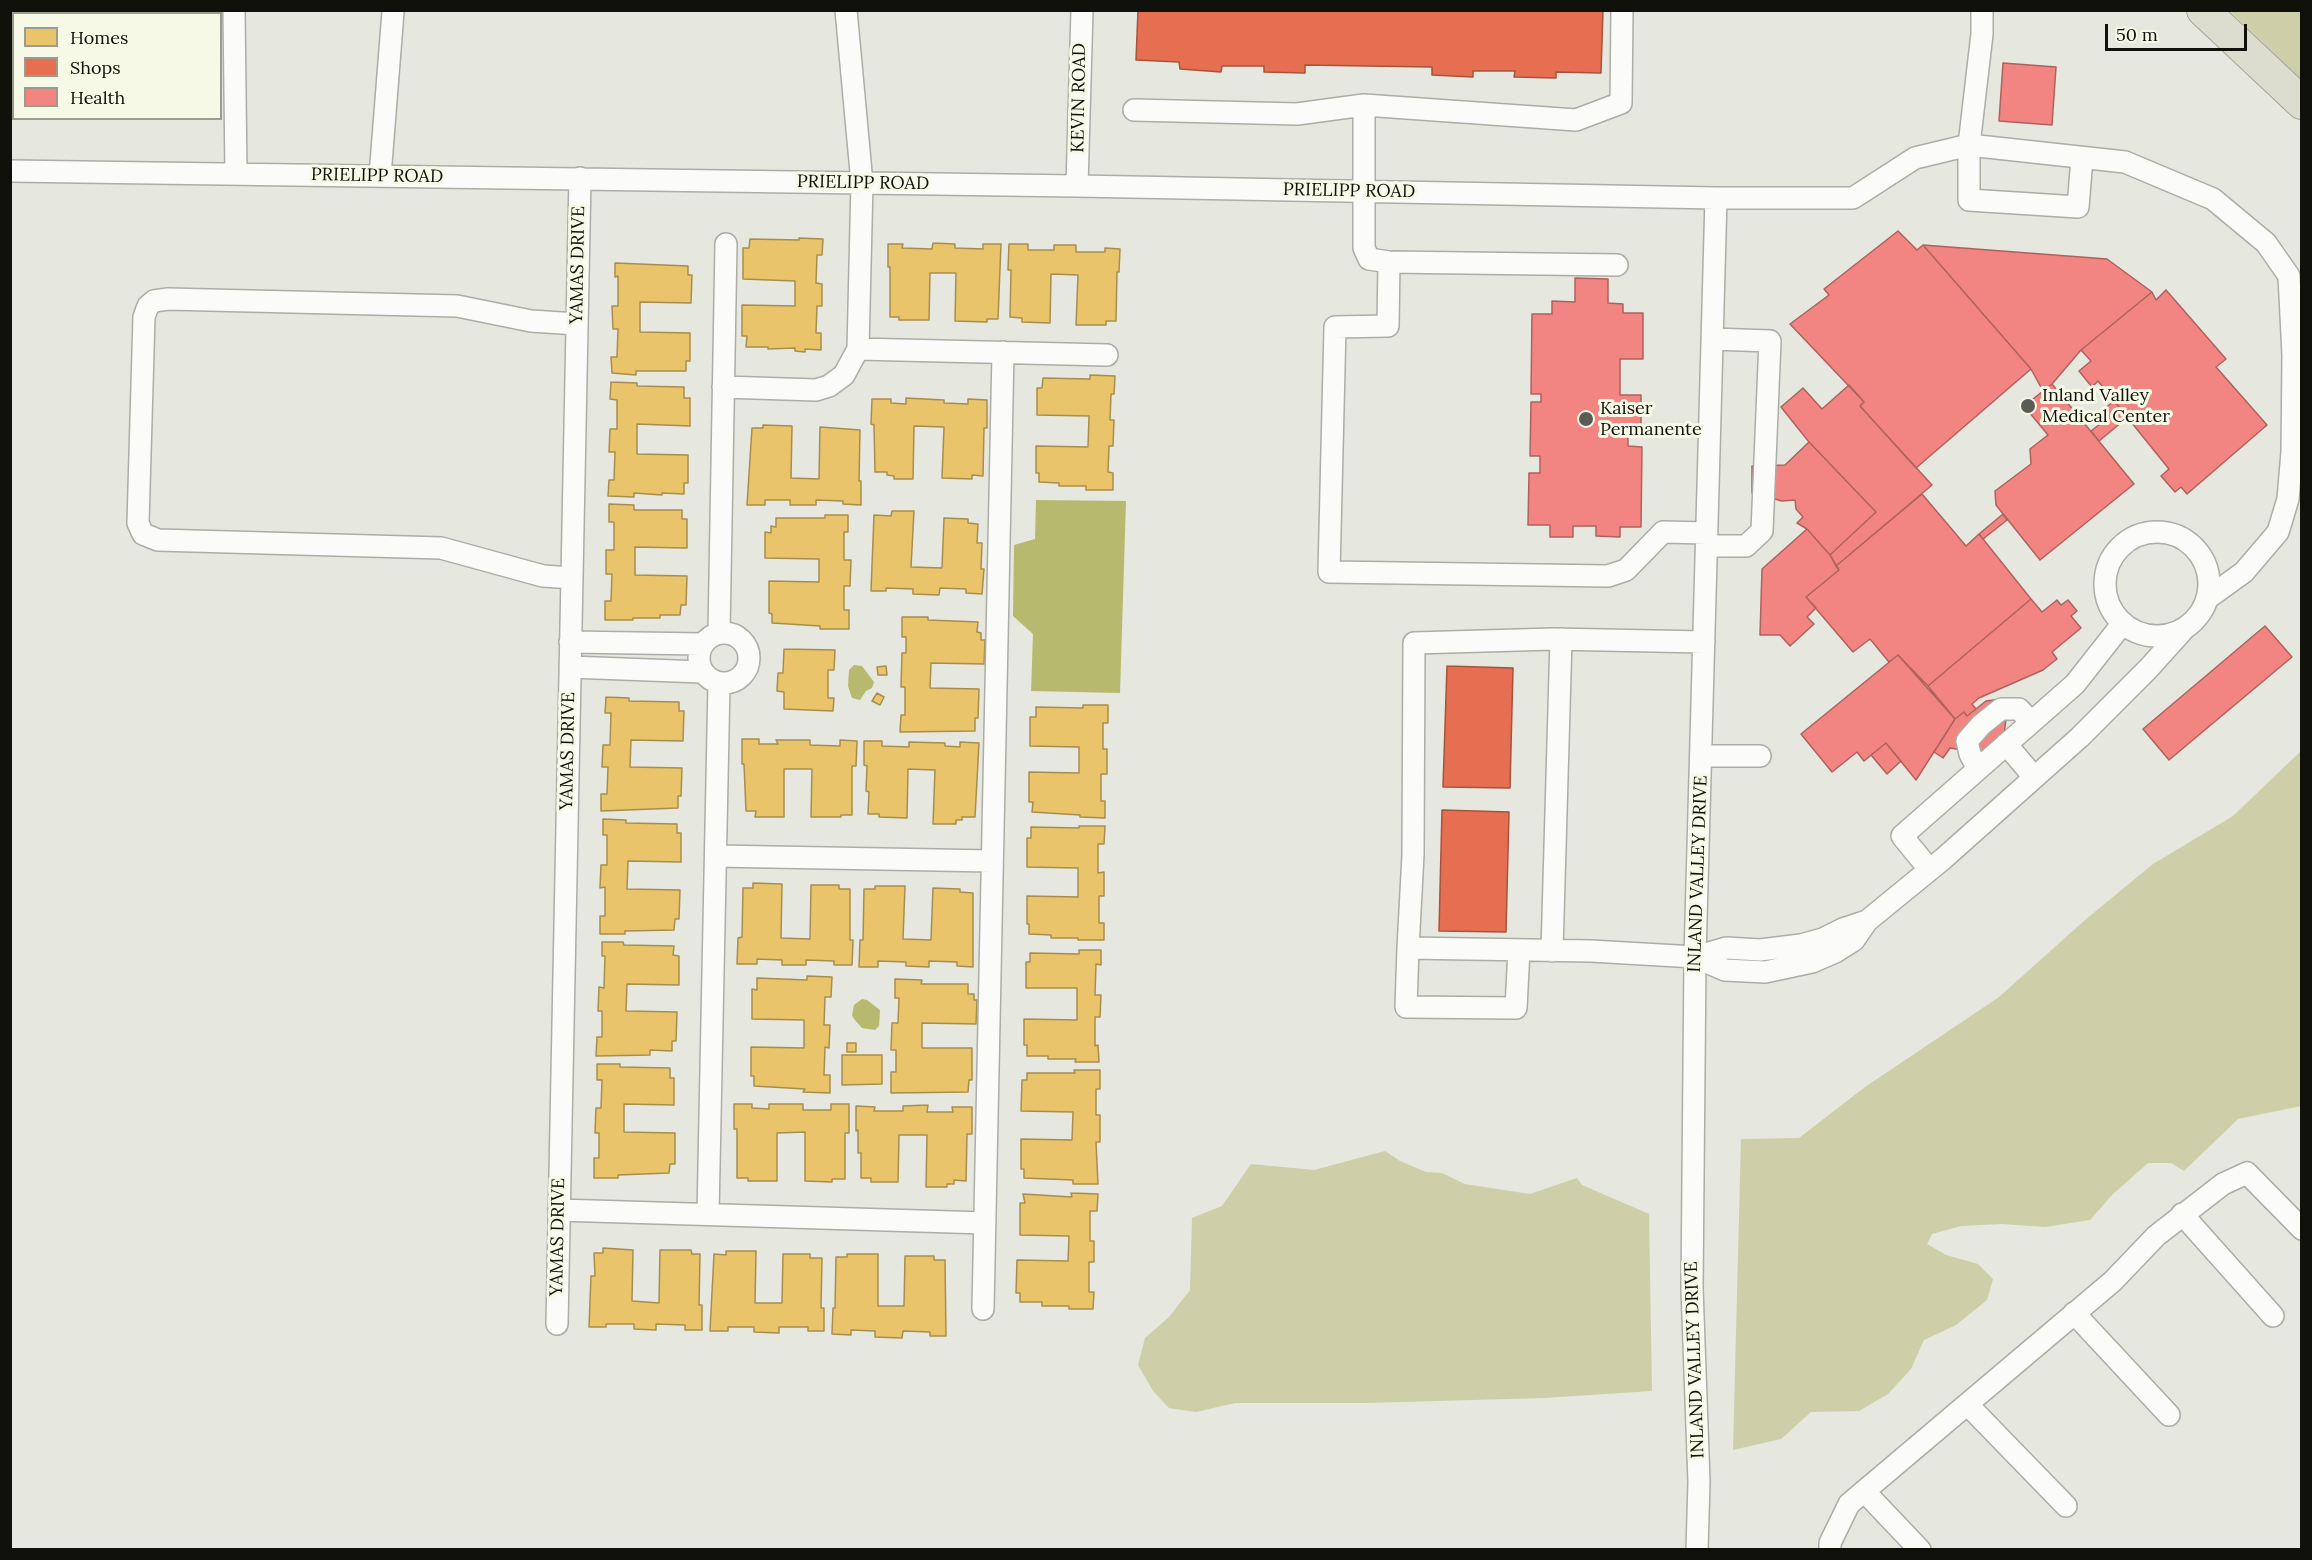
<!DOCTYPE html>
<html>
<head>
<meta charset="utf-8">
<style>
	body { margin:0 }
	#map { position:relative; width:2312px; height:1560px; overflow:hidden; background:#e6e7de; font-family:Lora,serif }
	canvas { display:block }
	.frame { position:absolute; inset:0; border:12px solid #10110b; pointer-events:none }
	.legend { position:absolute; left:12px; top:12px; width:210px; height:108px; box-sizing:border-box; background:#f7f9e7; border:2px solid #9b9c8f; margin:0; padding:8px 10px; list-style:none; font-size:18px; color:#10110b }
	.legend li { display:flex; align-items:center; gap:12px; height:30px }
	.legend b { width:30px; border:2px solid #9b9c8f }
	.scale { position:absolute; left:2105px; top:24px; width:142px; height:27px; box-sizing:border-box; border:3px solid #10110b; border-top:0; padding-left:8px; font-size:18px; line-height:21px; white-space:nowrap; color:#10110b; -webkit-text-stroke:4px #f7f9e7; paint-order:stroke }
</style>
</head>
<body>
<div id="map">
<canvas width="2312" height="1560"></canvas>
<div class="frame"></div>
<ul class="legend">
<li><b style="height:16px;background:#e9c46a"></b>Homes</li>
<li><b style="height:16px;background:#e76f51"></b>Shops</li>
<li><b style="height:16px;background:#f28482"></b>Health</li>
</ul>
<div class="scale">50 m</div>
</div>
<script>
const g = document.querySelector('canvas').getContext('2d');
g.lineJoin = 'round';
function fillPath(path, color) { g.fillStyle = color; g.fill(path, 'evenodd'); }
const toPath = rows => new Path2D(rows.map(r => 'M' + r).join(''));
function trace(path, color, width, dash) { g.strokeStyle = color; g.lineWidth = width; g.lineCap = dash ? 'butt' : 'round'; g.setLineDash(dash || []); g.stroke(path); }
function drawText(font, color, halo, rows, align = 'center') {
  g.font = font + ' Lora,serif'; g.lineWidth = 6; g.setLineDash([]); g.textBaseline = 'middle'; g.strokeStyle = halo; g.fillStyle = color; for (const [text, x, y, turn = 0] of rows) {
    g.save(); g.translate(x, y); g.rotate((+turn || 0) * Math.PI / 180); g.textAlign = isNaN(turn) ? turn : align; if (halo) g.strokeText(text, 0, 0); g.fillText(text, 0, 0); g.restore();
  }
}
const green = toPath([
	[2230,11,2301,11,2301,79,2234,15],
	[2301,751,2301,1106,2238,1119,2184,1171,2171,1163,2148,1163,2112,1195,2090,1220,2045,1227,2002,1224,1961,1226,1932,1234,1927,1244,1946,1255,1978,1264,1993,1279,1987,1300,1956,1325,1924,1340,1911,1369,1888,1394,1859,1411,1811,1412,1781,1439,1733,1450,1741,1139,1799,1138,1865,1087,1999,997,2085,920,2153,864,2233,816],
	[1385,1151,1400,1161,1426,1172,1442,1173,1465,1184,1530,1194,1577,1178,1582,1185,1649,1214,1652,1391,1544,1398,1366,1403,1235,1403,1196,1412,1169,1408,1153,1391,1138,1365,1145,1338,1169,1317,1190,1290,1192,1218,1222,1206,1251,1164,1314,1170]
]);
const water = toPath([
	[1036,500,1126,501,1120,693,1031,691,1033,634,1013,616,1014,545,1035,539],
	[854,665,862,666,874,682,872,688,866,691,860,700,852,698,848,686,849,670],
	[862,999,867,1000,880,1010,879,1026,875,1030,862,1028,854,1019,852,1015,854,1005]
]);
const homes = toPath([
	[799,238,823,239,822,255,817,255,816,283,822,284,822,306,817,306,816,333,821,333,821,350,805,349,805,352,795,351,795,348,768,349,768,347,746,347,747,336,742,336,742,305,795,306,795,281,743,279,743,248,749,248,750,239,799,240,799,238],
	[933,243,955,244,955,248,983,249,983,244,1001,244,998,319,987,319,987,322,955,321,956,273,930,273,929,320,899,320,899,317,890,317,890,267,888,267,888,244,903,244,902,248,932,249,933,243],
	[1009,244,1028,244,1028,250,1054,250,1054,245,1076,245,1076,252,1105,252,1105,248,1120,249,1119,272,1117,272,1116,321,1106,321,1106,325,1076,325,1078,275,1051,274,1050,323,1022,322,1022,318,1010,317,1011,270,1008,270,1009,244],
	[615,263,688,266,688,275,692,275,691,303,640,302,640,332,690,333,690,361,686,361,686,371,636,371,636,375,612,373,611,357,617,357,618,329,613,329,612,306,618,306,618,276,615,277,615,263],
	[1090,375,1115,376,1114,394,1111,394,1110,420,1114,420,1113,446,1109,446,1108,472,1113,473,1113,490,1086,490,1086,486,1059,486,1059,483,1039,482,1039,473,1036,473,1036,446,1088,447,1089,416,1037,415,1037,388,1042,388,1043,378,1090,379,1090,375],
	[611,382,637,383,637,386,684,387,684,398,690,398,690,426,637,424,637,454,688,455,688,483,684,483,684,494,662,493,662,495,634,493,634,497,608,496,609,480,614,480,615,452,609,452,610,429,617,429,617,400,610,399,611,382],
	[906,398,944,400,944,403,968,404,968,399,987,400,987,428,984,428,983,476,972,475,972,479,942,478,944,427,914,426,913,479,894,479,894,476,887,475,887,472,875,472,874,425,871,424,872,399,891,399,891,403,906,404,906,398],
	[763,425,792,426,791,478,819,479,820,427,860,430,859,481,861,481,861,505,843,504,843,501,816,500,816,505,790,505,790,500,765,500,765,505,747,505,752,428,763,428,763,425],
	[609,504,634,505,634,510,682,510,682,519,687,519,687,548,635,547,635,575,687,576,686,605,681,605,680,615,660,615,660,618,633,618,633,620,605,620,605,601,611,601,612,574,606,574,606,550,614,550,614,522,609,522,609,504],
	[892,511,914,511,911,567,942,568,944,518,968,519,968,523,978,524,977,543,982,543,981,569,984,569,982,594,966,593,966,589,940,588,939,595,913,594,913,589,886,588,886,591,871,591,874,515,891,516,892,511],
	[825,515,848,515,848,532,844,532,844,560,851,560,850,586,844,586,844,610,849,610,849,629,820,629,820,626,772,623,772,614,769,613,769,581,819,582,819,559,765,558,765,532,771,533,771,526,776,527,776,518,825,518,825,515],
	[902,617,928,617,928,620,978,622,977,632,981,633,981,640,985,640,984,664,931,663,930,688,979,689,978,718,975,718,975,731,900,732,901,715,905,715,905,687,901,687,902,653,906,653,906,637,902,637,902,617],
	[784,649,835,650,834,670,828,670,828,698,834,698,833,711,784,709,784,692,777,691,778,673,783,673,784,649],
	[886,666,887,675,878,675,877,667,886,666],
	[877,693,884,697,880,705,872,701,877,693],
	[606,697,629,698,629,701,679,702,679,711,684,711,683,741,631,740,630,767,682,768,681,796,678,796,678,808,601,811,601,794,607,794,608,767,602,767,603,745,610,745,611,713,605,713,606,697],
	[1083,705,1108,705,1108,723,1103,723,1103,749,1107,749,1107,774,1101,774,1101,801,1105,801,1105,818,1080,817,1080,815,1032,812,1033,802,1029,802,1029,772,1079,773,1079,747,1030,746,1030,717,1036,717,1036,707,1083,708,1083,705],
	[742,739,759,739,759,744,778,744,776,740,810,740,810,745,840,746,840,740,857,741,856,766,852,766,852,815,841,815,841,817,811,817,812,769,784,769,784,817,755,817,756,811,746,811,744,764,742,764,742,739],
	[864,741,882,741,882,746,909,747,909,742,945,743,945,746,960,747,960,742,979,743,975,817,962,817,962,820,956,820,956,824,933,824,935,770,908,769,907,818,879,817,879,814,868,814,869,792,866,791,867,766,864,765,864,741],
	[603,819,626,820,626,823,677,824,677,833,681,833,681,862,628,861,627,889,680,890,679,919,675,919,674,930,625,931,625,934,600,934,600,916,605,916,605,887,600,888,601,865,607,865,607,835,603,835,603,819],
	[1079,826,1105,826,1104,844,1098,844,1098,873,1104,872,1104,896,1099,896,1099,923,1104,923,1104,940,1078,940,1078,938,1051,938,1051,935,1029,934,1029,924,1027,924,1027,896,1078,897,1078,868,1027,867,1027,838,1031,838,1031,827,1079,828,1079,826],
	[753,883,782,884,781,938,810,939,811,885,839,885,839,889,850,889,850,940,853,940,852,965,834,965,834,961,806,960,806,965,782,965,782,960,757,959,757,964,737,964,738,938,742,937,743,888,753,888,753,883],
	[875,886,905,886,903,939,931,940,933,888,960,889,960,892,973,893,973,967,957,966,957,962,929,961,929,967,906,966,906,962,878,961,878,967,859,967,860,940,863,940,864,889,875,889,875,886],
	[602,942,623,942,624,945,674,946,673,955,679,956,679,985,627,984,626,1011,677,1012,676,1041,672,1041,672,1051,650,1050,650,1055,596,1056,597,1037,602,1037,602,1011,598,1011,599,987,604,988,605,956,602,956,602,942],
	[1079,950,1101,950,1101,965,1096,964,1095,995,1101,995,1100,1017,1095,1017,1095,1046,1098,1045,1099,1062,1075,1062,1076,1059,1048,1059,1048,1056,1027,1056,1027,1045,1024,1045,1024,1019,1077,1020,1077,988,1026,988,1026,962,1030,962,1030,953,1079,954,1079,950],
	[807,976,832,977,831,997,825,997,824,1025,830,1025,829,1048,825,1047,824,1075,830,1075,830,1093,803,1092,805,1089,754,1086,754,1076,751,1076,751,1047,804,1048,804,1020,752,1019,752,989,757,990,757,978,807,980,807,976],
	[895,979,922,980,921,984,968,984,968,994,974,994,974,1000,977,1000,976,1024,922,1023,922,1048,972,1048,972,1080,969,1080,968,1092,891,1093,891,1072,896,1072,896,1050,891,1050,892,1023,898,1023,899,998,895,998,895,979],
	[847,1043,856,1043,856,1052,847,1052,847,1043],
	[842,1055,882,1055,882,1084,842,1085,842,1055],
	[597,1064,620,1064,620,1067,670,1068,670,1078,674,1078,674,1105,624,1104,624,1132,675,1133,675,1164,670,1164,669,1173,618,1175,618,1178,594,1178,594,1158,599,1158,599,1133,595,1133,596,1108,601,1108,602,1080,597,1080,597,1064],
	[1074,1070,1100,1070,1100,1089,1096,1089,1096,1115,1100,1115,1100,1142,1096,1142,1098,1184,1073,1184,1073,1180,1024,1178,1024,1169,1021,1169,1021,1139,1072,1140,1073,1112,1021,1111,1022,1080,1027,1080,1027,1073,1075,1073,1074,1070],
	[734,1104,752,1104,752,1108,769,1109,769,1104,803,1104,803,1110,831,1110,831,1104,849,1104,849,1133,845,1133,845,1179,832,1179,832,1182,805,1181,805,1132,777,1133,777,1181,748,1181,748,1178,737,1178,737,1129,734,1129,734,1104],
	[928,1105,927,1112,953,1112,952,1107,972,1107,972,1134,967,1134,966,1181,954,1180,954,1184,947,1184,947,1187,926,1187,927,1135,899,1135,898,1182,871,1182,871,1178,861,1178,861,1153,858,1153,858,1130,856,1131,856,1106,875,1107,874,1111,903,1111,903,1106,928,1105],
	[1071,1193,1098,1194,1097,1211,1090,1211,1090,1241,1094,1241,1094,1262,1089,1262,1089,1292,1094,1292,1093,1309,1069,1309,1069,1306,1042,1306,1042,1302,1020,1302,1020,1293,1016,1293,1017,1260,1068,1261,1069,1236,1020,1235,1020,1203,1025,1203,1023,1194,1072,1197,1071,1193],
	[603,1248,633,1250,632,1301,659,1303,660,1250,691,1250,692,1254,700,1254,699,1305,702,1305,702,1330,685,1330,685,1325,656,1324,656,1330,634,1329,634,1324,606,1324,606,1327,589,1327,591,1276,595,1276,594,1253,603,1253,603,1248],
	[726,1251,756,1251,755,1303,782,1303,783,1254,810,1254,810,1258,822,1258,821,1308,824,1308,824,1331,808,1331,808,1327,779,1327,779,1333,754,1332,754,1327,728,1327,728,1331,710,1331,714,1254,726,1255,726,1251],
	[847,1254,878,1254,878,1306,904,1306,905,1256,934,1256,934,1260,945,1260,946,1336,930,1336,930,1332,903,1331,902,1338,875,1337,875,1331,851,1330,851,1335,832,1334,833,1308,835,1308,836,1257,847,1257,847,1254]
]);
const shops = toPath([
	[1138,10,1603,10,1601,73,1556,72,1556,78,1514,77,1515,71,1473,71,1473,77,1432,75,1432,67,1305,65,1305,73,1264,72,1264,66,1222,66,1221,72,1180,69,1179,62,1136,60,1138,10],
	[1447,666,1513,668,1510,788,1443,787,1447,666],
	[1442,810,1509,812,1506,932,1439,931,1442,810]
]);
const health = toPath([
	[2003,63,2056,67,2052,125,1999,121,2003,63],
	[1898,231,1917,250,1923,245,2031,369,1916,468,1860,406,1864,402,1790,324,1829,295,1824,289,1898,231],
	[1923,245,2107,259,2152,292,2081,350,2052,384,2043,391,2031,369,1923,245],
	[1575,278,1608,279,1608,303,1623,304,1623,313,1643,313,1643,359,1620,359,1620,395,1641,395,1641,436,1628,436,1628,446,1642,447,1641,527,1620,527,1620,537,1596,536,1596,526,1573,526,1573,537,1550,537,1550,525,1528,525,1529,473,1540,473,1540,456,1530,456,1531,402,1541,402,1541,394,1531,394,1532,314,1552,314,1552,301,1575,302,1575,278],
	[2166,290,2226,359,2216,367,2267,425,2187,494,2181,487,2175,492,2161,476,2169,469,2098,381,2092,387,2079,371,2091,361,2081,350,2152,292,2156,300,2166,290],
	[2052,384,2134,484,2040,560,1996,505,1995,491,2031,464,2030,449,2048,435,2024,406,2052,384],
	[1849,385,1864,402,1860,406,1932,485,1836,566,1830,555,1876,512,1809,442,1781,407,1803,388,1822,409,1849,385],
	[2114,401,2128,417,2099,441,2091,431,2105,420,2099,413,2114,401],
	[1809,442,1876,512,1830,555,1807,529,1797,523,1803,517,1796,509,1795,500,1782,501,1752,493,1752,466,1785,465,1809,442],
	[1922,494,1966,546,1979,534,2031,599,1928,686,1898,655,1889,662,1870,639,1853,652,1806,597,1839,570,1836,566,1922,494],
	[2003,514,2007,520,1983,539,1979,534,2003,514],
	[1807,529,1830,555,1839,570,1806,597,1816,608,1807,617,1814,624,1790,646,1780,635,1760,635,1762,569,1807,529],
	[2031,599,2042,612,2057,600,2061,605,2068,600,2077,611,2071,616,2081,628,2052,652,2057,659,2043,670,1979,698,1972,704,1976,709,1967,716,1964,712,1955,719,1928,686,2031,599],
	[2265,626,2292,657,2169,760,2143,729,2265,626],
	[1898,655,1955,719,1916,780,1886,743,1864,761,1857,752,1832,772,1801,734,1898,655],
	[2009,698,2004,734,1980,753,1950,748,1943,758,1934,752,1955,719,1964,712,1967,716,1986,701,2009,698],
	[1886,743,1901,761,1887,774,1871,755,1886,743]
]);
const minor = toPath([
	[234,10,236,174],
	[1982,10,1982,34,1969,145,1969,200,2078,207,2082,158],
	[1364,105,1364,248,1369,259,1389,262,1388,326,1335,327,1329,572,1608,576,1626,570,1663,532,1707,533],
	[1134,110,1297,114,1364,105,1576,120,1621,103,1622,10],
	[10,171,1077,186,1716,198,1853,198,1915,158,1969,145,2125,162,2213,199,2266,243,2289,276,2293,355,2292,452,2288,499,2278,532,2244,572,2208,598],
	[380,176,393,12],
	[1077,186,1082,10],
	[1389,262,1617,265],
	[858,349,1107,355],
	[723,387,816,390,829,386,844,375,858,349,862,183,846,10],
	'2105 584a52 52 0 1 1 104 0a52 52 0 1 1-104 0Z',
	[1707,546,1746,546,1762,531,1770,341,1713,339],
	[572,578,543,576,441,548,158,540,143,534,138,523,144,317,148,306,154,301,168,299,457,306,531,321,577,324],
	'699 658a25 25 0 1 1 50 0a25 25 0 1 1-50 0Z',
	[719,633,726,244],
	[570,642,702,644],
	[1704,642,1553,639,1414,643,1413,855,1408,948,1591,951,1695,957,1725,970,1765,972,1812,962,1835,952,1854,940,1867,921,1943,859,2080,737,2148,669,2185,628],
	[570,667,702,672],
	[2006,744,2034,777],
	[1701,756,1760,756],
	[1978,769,1970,754,1967,741,1981,725,2001,709,2019,709,2031,722],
	[716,856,992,861],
	[1929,869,1902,836,2075,684,2123,623],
	[1408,948,1406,1007,1516,1008,1519,950],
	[1552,951,1561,639],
	[1695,957,1726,948,1760,950,1801,945,1823,939,1843,929,1867,921],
	[559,1210,985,1223],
	[708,1214,719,683],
	[2182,1214,2273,1316],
	[983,1309,1003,352],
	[2074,1313,2169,1415],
	[557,1324,580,178],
	[1967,1404,2066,1506],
	[1864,1491,1920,1550],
	[1697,1550,1699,1482,1692,1288,1695,957,1716,198],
	[1830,1550,1830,1543,1849,1504,2113,1281,2156,1236,2223,1184,2247,1173,2302,1229]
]);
const highway = toPath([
	[2203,10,2302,103]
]);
const markers = [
	[2028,406,8,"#5b5c55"],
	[1586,419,8,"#5b5c55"]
];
const streetNames = [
	["KEVIN ROAD",1079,98,-89],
	["PRIELIPP ROAD",377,176,1],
	["PRIELIPP ROAD",863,183,1],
	["PRIELIPP ROAD",1349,191,1],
	["YAMAS DRIVE",578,265,-89],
	["YAMAS DRIVE",568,751,-89],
	["INLAND VALLEY DRIVE",1698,874,-88],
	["YAMAS DRIVE",558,1237,-89],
	["INLAND VALLEY DRIVE",1695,1360,-92]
];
const poiNames = [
	["Inland Valley",2042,396],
	["Medical Center",2042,417],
	["Kaiser",1600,409],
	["Permanente",1600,430]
];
fillPath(green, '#cdcfa8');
fillPath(water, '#b7b96f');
fillPath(homes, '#e9c46a');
trace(homes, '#a88e4e', 1.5);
fillPath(shops, '#e76f51');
trace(shops, '#a6533c', 1.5);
fillPath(health, '#f28482');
trace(health, '#ae625e', 1.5);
trace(minor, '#acada6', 24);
trace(highway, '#a4a594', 34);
trace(minor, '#fbfbfa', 21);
trace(highway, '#dcdccf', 32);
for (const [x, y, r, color] of markers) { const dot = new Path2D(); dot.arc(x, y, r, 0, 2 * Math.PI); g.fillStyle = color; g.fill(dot); trace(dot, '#f7f9e7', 2); }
drawText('18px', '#10110b', '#f7f9e7', streetNames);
drawText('18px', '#10110b', '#f7f9e7', poiNames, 'left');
</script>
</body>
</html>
